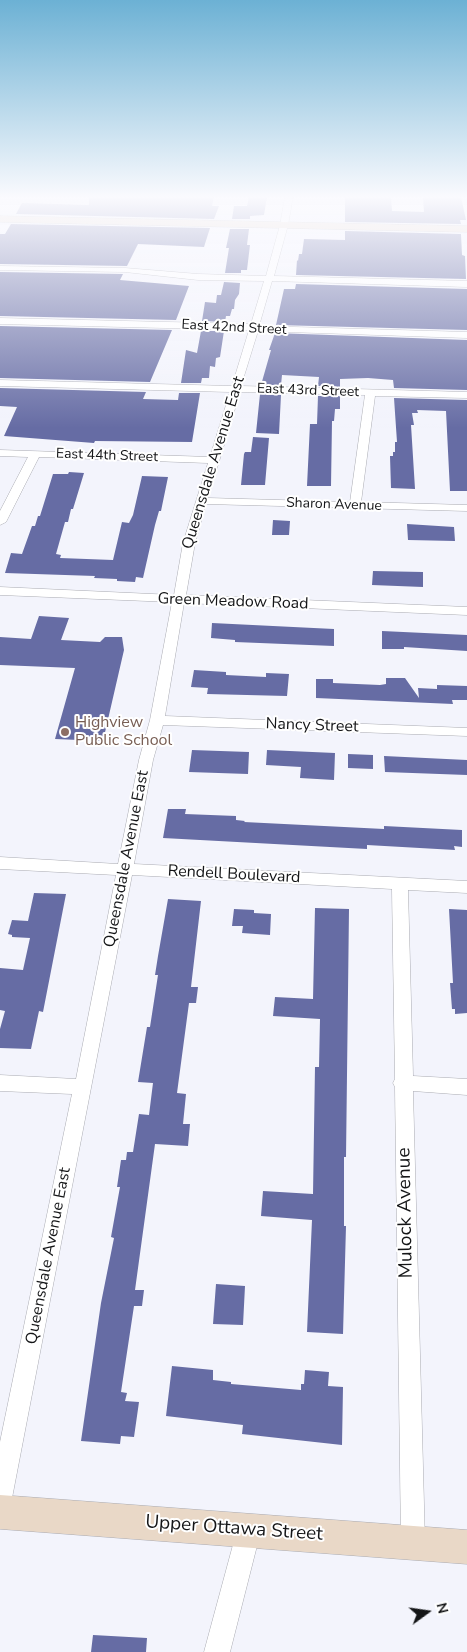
<!DOCTYPE html>
<html>
<head>
<meta charset="utf-8">
<style>
	body { margin:0 }
	#map { position:relative; width:467px; height:1652px; overflow:hidden; background:#f3f4fc; font-family:"Nunito Sans",sans-serif }
	canvas { display:block }
	.north { position:absolute; left:402px; top:1587px; width:50px; height:50px; -webkit-text-stroke:4px #fff; paint-order:stroke; rotate:76deg; font-size:14px; font-weight:700; line-height:20px; text-align:center; color:#141517 }
	.north::after { content:''; display:block; margin:auto; width:18px; height:22px; background:#141517; clip-path:polygon(50% 0,100% 100%,50% 72%,0 100%) }
</style>
</head>
<body>
<div id="map">
<canvas width="467" height="1652"></canvas>
<div class="north">N</div>
</div>
<script>
const g = document.querySelector('canvas').getContext('2d');
g.lineJoin = 'round';
function fillPath(path, color) { g.fillStyle = color; g.fill(path, 'evenodd'); }
const toPath = rows => new Path2D(rows.map(r => 'M' + r).join(''));
function trace(path, color, width, dash) { g.strokeStyle = color; g.lineWidth = width; g.lineCap = dash ? 'butt' : 'round'; g.setLineDash(dash || []); g.stroke(path); }
function drawText(font, color, halo, rows, align = 'center') {
  g.font = font + ' "Nunito Sans",sans-serif'; g.lineWidth = 4; g.setLineDash([]); g.textBaseline = 'middle'; g.strokeStyle = halo; g.fillStyle = color; for (const [text, x, y, turn = 0] of rows) {
    g.save(); g.translate(x, y); g.rotate((+turn || 0) * Math.PI / 180); g.textAlign = isNaN(turn) ? turn : align; if (halo) g.strokeText(text, 0, 0); g.fillText(text, 0, 0); g.restore();
  }
}
const building = toPath([
	[89,197,214,197,212,206,219,206,214,219,16,214,22,203,89,205],
	[249,197,267,197,264,215,250,216,250,219,232,219,234,206,247,206],
	[345,197,391,197,392,211,424,212,423,197,461,197,466,220,460,220,461,224,345,222],
	[11,224,210,228,204,247,138,244,127,266,0,264,0,234,5,234],
	[230,229,249,229,247,245,250,245,247,270,241,270,241,273,225,273,229,248,226,248],
	[345,231,461,234,462,255,465,256,466,279,296,275,297,260,298,261,299,254,302,254,304,239,345,240],
	[0,272,123,274,120,280,189,286,176,320,0,316],
	[224,282,240,283,239,294,235,300,234,309,232,309,230,316,226,316,225,322,202,321,205,302,216,303,217,295,221,295],
	[296,284,467,289,467,330,276,325,284,289,295,289],
	[0,326,172,330,150,382,0,378],
	[201,331,224,331,220,357,216,358,215,367,210,366,209,378,202,378,201,383,181,383,186,350,197,353],
	[275,333,467,340,467,390,394,388,393,380,368,378,340,379,340,387,318,386,319,377,282,375,281,385,261,385,271,350,269,350],
	[0,388,146,392,143,399,178,400,179,393,200,393,192,442,95,441,94,443,4,436,17,407,0,406],
	[260,394,281,395,279,434,256,433],
	[318,396,340,396,340,409,335,409,334,421,332,421,331,486,307,486,310,424,317,424],
	[394,398,467,400,467,491,450,491,446,411,417,410,418,413,412,413,414,425,411,425,415,489,391,488,390,456,393,456,393,452,395,452,395,442,397,442],
	[253,437,269,438,265,485,241,485,244,454,245,452,251,452],
	[69,472,84,473,73,509,71,509,68,522,65,522,56,554,61,555,60,558,113,560,122,522,129,523,133,515,142,476,168,477,161,511,159,511,155,525,143,578,136,577,135,582,117,581,117,579,94,578,95,576,5,573,11,553,22,554,32,526,35,526,38,516,40,516,53,474,68,474],
	[273,520,290,521,289,535,272,535],
	[407,524,454,527,455,541,408,540],
	[373,571,423,572,423,587,372,585],
	[39,616,69,618,61,640,100,642,105,637,122,637,124,650,103,741,55,739,75,668,0,665,0,637,31,639],
	[212,623,334,629,334,646,235,642,235,640,211,638],
	[382,631,467,635,467,651,404,647,404,649,382,649],
	[194,670,226,672,226,675,266,677,266,673,289,674,287,696,207,694,208,688,191,687],
	[386,678,405,678,419,698,418,688,437,689,437,685,467,686,467,700,452,700,453,704,316,698,316,679,333,679,333,683,380,685,386,684],
	[192,750,249,752,248,774,189,772],
	[267,750,335,753,334,780,300,778,301,767,266,765],
	[348,754,373,755,373,769,348,768],
	[384,756,467,760,467,775,385,772],
	[168,809,186,809,185,814,236,816,236,820,245,821,244,822,384,829,384,826,462,830,462,847,454,846,455,850,367,845,367,849,163,838],
	[34,893,66,894,43,1012,39,1011,31,1049,0,1048,0,1029,5,1011,0,1010,0,968,23,970,30,938,12,937,12,935,8,934,12,920,28,921],
	[168,899,201,901,191,987,198,987,196,1003,189,1003,177,1093,186,1094,183,1124,190,1124,188,1146,155,1144,135,1290,144,1290,142,1306,134,1306,121,1392,127,1393,125,1401,139,1402,134,1437,121,1436,120,1444,81,1441,101,1303,114,1238,111,1237,120,1187,117,1187,121,1160,126,1160,127,1152,133,1152,139,1114,149,1115,153,1083,138,1082,147,1027,150,1027,158,975,155,975,158,956],
	[315,908,349,909,346,1157,344,1157,344,1226,346,1226,343,1334,307,1332,312,1220,261,1216,263,1191,313,1194,315,1067,319,1067,320,1019,273,1016,275,997,313,999],
	[234,909,254,910,254,913,271,914,270,935,242,933,243,926,232,926],
	[449,909,467,910,467,1013,455,1014,455,1009,452,1009,450,983,453,983],
	[216,1284,245,1286,243,1325,213,1324],
	[172,1366,213,1370,213,1380,231,1382,231,1384,301,1390,301,1384,304,1384,305,1370,329,1372,328,1386,343,1387,342,1445,242,1434,243,1425,166,1416],
	[93,1635,147,1638,146,1652,91,1652]
]);
const street = toPath([
	[285,197,293,197,288,225,274,276,467,281,467,287,272,281,259,326,467,332,467,338,258,331,241,386,467,392,467,398,375,396,361,502,467,505,467,511,206,504,195,543,186,595,467,607,467,615,184,603,165,716,467,728,467,736,163,725,153,760,134,864,467,881,467,893,408,890,413,1076,467,1079,467,1095,413,1091,425,1543,421,1551,413,1555,405,1551,401,1543,395,1087,393,1083,395,1079,392,889,132,875,12,1498,8,1506,0,1510,0,1442,72,1094,0,1091,0,1075,76,1079,116,875,0,869,0,857,118,864,139,760,150,720,172,602,0,595,0,587,174,595,183,543,208,463,39,457,6,522,0,525,0,511,28,457,0,456,0,450,210,457,230,392,0,386,0,380,232,386,249,330,0,324,0,318,251,324,264,281,198,280,125,272,0,270,0,266,125,268,198,274,266,276,280,225,285,197],
	[240,392,365,395,350,502,208,498,240,392],
	[249,1518,257,1522,261,1530,230,1652,204,1652,237,1530,241,1522,249,1518]
]);
const secondary = toPath([
	[0,216,467,226,467,232,0,222,0,216],
	[0,1495,467,1530,467,1564,0,1529,0,1495]
]);
const markers = [
	[65,732,5,"#8d6e63"]
];
const farStreetnames = [
	["East 42nd Street",234,328,3],
	["East 43rd Street",308,391,2],
	["East 44th Street",107,456,2],
	["Sharon Avenue",334,505,2]
];
const streetNames = [
	["Queensdale Avenue East",214,463,-73],
	["Green Meadow Road",233,602,2],
	["Nancy Street",312,726,2],
	["Queensdale Avenue East",127,859,-79],
	["Rendell Boulevard",234,875,3],
	["Queensdale Avenue East",49,1256,-79]
];
const educationNames = [
	["Highview",75,723],
	["Public School",75,741]
];
const nearStreetnames = [
	["Mulock Avenue",406,1213,-91],
	["Upper Ottawa Street",234,1529,4]
];
fillPath(building, '#666ca4');
trace(street, '#aaabb2', 1);
trace(secondary, '#aaabb2', 1);
fillPath(street, '#fff');
fillPath(secondary, '#e9d8c7');
const sky = g.createLinearGradient(0, 0, 0, 428);
sky.addColorStop(0, '#6cb1d4');
sky.addColorStop(0.46, '#fafafe');
sky.addColorStop(1, '#fafafe00');
g.fillStyle = sky;
g.fillRect(0, 0, 467, 428);
for (const [x, y, r, color] of markers) { const dot = new Path2D(); dot.arc(x, y, r, 0, 2 * Math.PI); g.fillStyle = color; g.fill(dot); trace(dot, '#fff', 2); }
drawText('14px', '#141517', '#fff', farStreetnames);
drawText('16px', '#141517', '#fff', streetNames);
drawText('16px', '#785e54', '#fff', educationNames, 'left');
drawText('19px', '#141517', '#fff', nearStreetnames);
</script>
</body>
</html>
